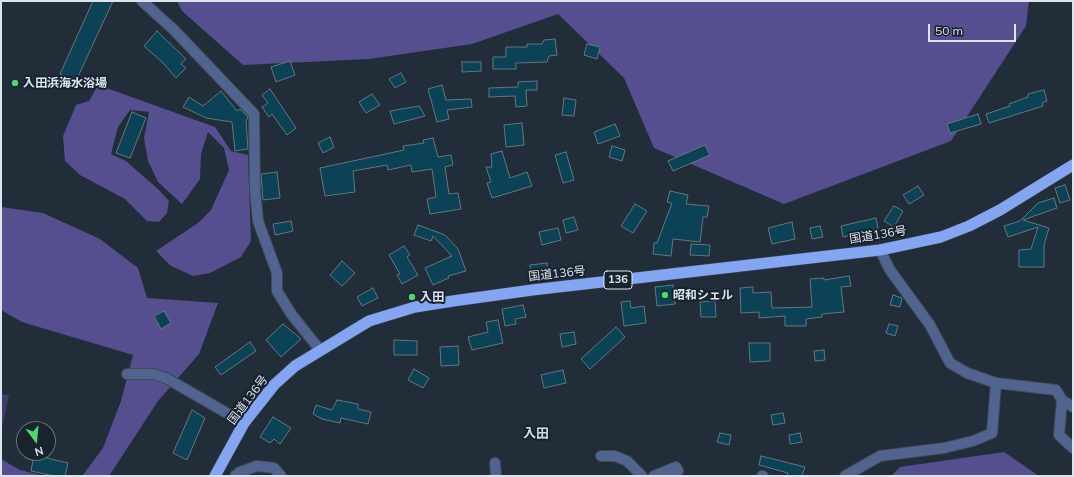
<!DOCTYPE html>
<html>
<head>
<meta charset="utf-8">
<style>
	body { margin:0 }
	#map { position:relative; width:1074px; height:477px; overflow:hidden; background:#212d38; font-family:Mulish,sans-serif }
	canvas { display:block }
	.frame { position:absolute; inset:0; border:2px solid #dde4ec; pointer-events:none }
	.north { position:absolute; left:16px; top:421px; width:40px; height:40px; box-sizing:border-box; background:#18232e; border:1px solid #67707a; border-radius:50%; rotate:164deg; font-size:11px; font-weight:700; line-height:16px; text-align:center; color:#dde4ec }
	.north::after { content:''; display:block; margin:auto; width:14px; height:18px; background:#4ed675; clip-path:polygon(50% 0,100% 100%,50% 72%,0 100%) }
	.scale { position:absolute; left:928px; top:24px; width:88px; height:18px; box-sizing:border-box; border:2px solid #dde4ec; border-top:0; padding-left:5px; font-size:12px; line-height:14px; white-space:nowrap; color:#dde4ec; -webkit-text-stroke:3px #18232e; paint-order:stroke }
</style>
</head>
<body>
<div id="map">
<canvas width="1074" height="477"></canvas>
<div class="frame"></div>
<div class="north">N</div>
<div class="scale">50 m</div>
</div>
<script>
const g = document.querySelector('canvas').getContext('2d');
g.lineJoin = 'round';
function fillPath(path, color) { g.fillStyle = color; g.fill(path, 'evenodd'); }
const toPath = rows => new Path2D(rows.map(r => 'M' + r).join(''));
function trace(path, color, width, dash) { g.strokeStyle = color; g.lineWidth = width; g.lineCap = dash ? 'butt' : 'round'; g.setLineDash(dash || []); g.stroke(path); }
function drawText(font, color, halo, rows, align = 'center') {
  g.font = font + ' Mulish,"Noto Sans JP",sans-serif'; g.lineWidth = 4; g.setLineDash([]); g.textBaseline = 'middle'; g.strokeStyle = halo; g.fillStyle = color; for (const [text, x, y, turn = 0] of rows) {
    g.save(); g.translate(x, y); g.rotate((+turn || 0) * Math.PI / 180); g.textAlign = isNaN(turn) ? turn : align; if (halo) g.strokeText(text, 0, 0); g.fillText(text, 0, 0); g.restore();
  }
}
const green = toPath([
	[1,394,9,395,1,433]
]);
const forest = toPath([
	[177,1,1029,1,1026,26,951,141,784,204,654,148,624,78,558,14,472,44,369,59,243,65,182,11],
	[98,85,215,127,231,151,248,155,251,241,241,257,210,273,193,276,171,266,156,251,198,223,211,210,229,170,224,148,208,132,201,154,200,179,182,204,158,182,148,161,144,138,149,112,130,110,118,127,111,154,126,161,159,190,169,201,167,213,159,222,147,221,125,199,80,175,65,161,63,136,76,105,89,101],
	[1,207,43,213,100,239,138,268,147,298,218,303,199,354,158,401,109,476,82,476,103,448,121,401,133,355,22,322,1,310],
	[1004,452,1039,476,891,476,900,467],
	[1,459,20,470,45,476,1,476]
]);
const building = toPath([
	[93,1,113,1,76,81,60,74,93,1],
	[157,31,186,59,181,64,186,68,176,78,163,63,144,46,157,31],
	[555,39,557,55,549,56,547,62,516,63,516,69,493,69,493,57,506,57,506,47,527,47,527,44,542,44,544,40,555,39],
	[587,44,600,47,597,59,584,55,587,44],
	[290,61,295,75,276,82,271,67,290,61],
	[462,62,481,62,481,71,462,72,462,62],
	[401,73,406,82,395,88,389,79,401,73],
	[537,81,537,90,526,90,527,106,516,107,515,96,489,97,489,88,518,87,518,82,537,81],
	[442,85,446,100,471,99,472,107,447,110,449,119,437,122,428,89,442,85],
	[270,89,296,128,287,135,272,114,269,117,262,107,268,103,262,95,270,89],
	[1044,90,1047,101,1042,103,1043,106,989,123,986,114,1010,106,1009,104,1028,97,1028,94,1044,90],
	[221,91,237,111,240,109,248,117,246,121,248,149,235,151,232,122,206,118,183,107,189,97,203,106,221,91],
	[372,94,380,105,366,113,359,102,372,94],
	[564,98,576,100,574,116,562,115,564,98],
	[419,106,425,116,394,124,390,111,419,106],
	[132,112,146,118,130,158,116,153,132,112],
	[978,114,981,124,950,133,947,124,978,114],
	[522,123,524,145,506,147,504,125,522,123],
	[615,124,620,136,598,144,594,132,615,124],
	[330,137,334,147,323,153,318,143,330,137],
	[433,138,438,157,451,155,453,165,445,167,449,194,458,193,461,209,430,214,427,199,436,197,432,169,412,172,411,165,388,170,387,165,353,171,355,192,325,196,320,168,404,150,403,146,424,143,423,140,433,138],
	[705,145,710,155,673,171,668,161,705,145],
	[612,146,625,150,622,161,609,157,612,146],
	[502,151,510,178,527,172,532,186,492,198,487,183,491,182,486,167,492,167,491,154,502,151],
	[566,152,574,180,563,183,555,155,566,152],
	[277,172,280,198,263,200,261,174,277,172],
	[1065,185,1070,200,1060,203,1055,188,1065,185],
	[918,186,924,195,909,204,903,195,918,186],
	[670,191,688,195,686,204,709,206,707,217,703,217,700,242,673,239,671,256,653,254,654,243,657,243,672,203,667,202,670,191],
	[1054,198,1057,208,1023,220,1049,228,1044,245,1044,267,1019,267,1019,250,1031,249,1038,227,1008,237,1004,226,1020,221,1038,203,1054,198],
	[635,204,647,211,633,233,621,226,635,204],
	[894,206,903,211,894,227,884,221,894,206],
	[574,217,578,230,566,233,563,220,574,217],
	[876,218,878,229,843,237,841,226,876,218],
	[291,221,293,231,275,235,273,224,291,221],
	[792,222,795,239,772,244,768,228,792,222],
	[418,225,445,235,458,249,466,271,448,276,449,278,433,285,425,268,452,256,433,236,431,241,414,235,418,225],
	[820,226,823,237,812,239,810,228,820,226],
	[558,228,561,240,542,245,539,232,558,228],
	[691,244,710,245,709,256,690,255,691,244],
	[404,246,410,255,407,257,418,275,402,284,397,275,400,274,389,255,404,246],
	[342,261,355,273,342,286,330,275,342,261],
	[547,263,548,274,531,276,530,265,547,263],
	[849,276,851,286,841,287,844,312,822,314,822,317,806,319,806,326,785,326,785,316,759,318,759,312,741,313,740,288,753,287,753,293,771,292,772,308,812,307,810,279,824,278,824,280,849,276],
	[673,285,675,304,657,306,655,287,673,285],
	[373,288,378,298,362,306,357,297,373,288],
	[893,295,902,298,900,307,890,305,893,295],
	[630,301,631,308,644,306,646,323,624,326,621,302,630,301],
	[715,301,716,317,701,317,700,302,715,301],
	[523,305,526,317,515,319,516,324,505,326,502,309,523,305],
	[164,311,171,323,161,329,154,316,164,311],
	[498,320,503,343,472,350,468,337,488,332,486,322,498,320],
	[283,324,301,339,281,357,266,340,283,324],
	[889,324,898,326,895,336,886,333,889,324],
	[616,327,625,337,590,369,581,359,616,327],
	[574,332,576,344,562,347,560,334,574,332],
	[394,340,417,341,417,355,394,355,394,340],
	[250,342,256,351,221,375,215,367,250,342],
	[749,343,770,343,770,361,750,362,749,343],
	[458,346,459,365,441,366,440,347,458,346],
	[824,350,825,360,815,361,814,351,824,350],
	[414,369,429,378,423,388,408,380,414,369],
	[563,370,566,383,544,388,541,375,563,370],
	[337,400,358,404,358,409,371,412,368,424,341,418,340,423,322,419,313,414,316,405,332,410,337,400],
	[192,410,205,418,187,460,173,453,192,410],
	[783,413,785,423,773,425,771,415,783,413],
	[273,417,291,428,280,444,274,439,270,443,260,437,273,417],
	[720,433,731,435,729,445,717,442,720,433],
	[800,433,802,442,790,444,789,435,800,433],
	[34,455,68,463,65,476,54,476,31,471,34,455],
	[761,456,805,467,802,476,787,476,788,473,759,465,761,456]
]);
const minor = toPath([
	[142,1,174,30,254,114,255,190,258,221,277,273,277,291,292,315,320,350],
	[880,250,890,270,930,325,950,363,967,373,996,383,1056,390,1062,400,1073,407],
	[127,374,153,374,166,378,244,423],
	[1062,400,1059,435,1073,448],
	[601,456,615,456,627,461,642,476],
	[495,463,496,476],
	[235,476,240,472,257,466,274,468,281,476],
	[654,476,676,467,678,471,673,476],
	[762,476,763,476],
	[845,476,880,456,944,448,973,441,992,433,996,383]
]);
const trunk = toPath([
	[215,476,244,423,274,385,295,366,369,321,415,307,453,301,532,290,880,250,941,237,969,226,1000,210,1073,165]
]);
const markers = [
	[15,83,4,"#4ed675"],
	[665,295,4,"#4ed675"],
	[412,297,4,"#4ed675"]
];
const shields = [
	[618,280,28]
];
const shieldNames = [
	["136",618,280]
];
const poiNames = [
	["入田浜海水浴場",23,83],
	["昭和シェル",673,295],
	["入田",420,297]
];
const streetNames = [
	["国道136号",878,235,-9],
	["国道136号",557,274,-6],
	["国道136号",248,400,-53]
];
const neighbourhoodNames = [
	["入田",536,434]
];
fillPath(green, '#3e396f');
fillPath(forest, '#554f90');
fillPath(building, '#0c4255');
trace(building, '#64777f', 1);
trace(minor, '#3f4a55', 12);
trace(trunk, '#3f4a55', 12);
trace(minor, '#51638f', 10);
trace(trunk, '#84a5f2', 11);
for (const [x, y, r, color] of markers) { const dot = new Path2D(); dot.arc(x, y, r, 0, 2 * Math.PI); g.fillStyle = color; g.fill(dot); trace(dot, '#18232e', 1.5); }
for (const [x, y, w] of shields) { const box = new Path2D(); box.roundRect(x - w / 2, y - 9, w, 18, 3); g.fillStyle = '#18232e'; g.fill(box); trace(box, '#dde4ec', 1); }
drawText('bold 11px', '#dde4ec', null, shieldNames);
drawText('bold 12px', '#dde4ec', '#18232e', poiNames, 'left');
drawText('12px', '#dde4ec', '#18232e', streetNames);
drawText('bold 13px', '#ccdcea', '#18232e', neighbourhoodNames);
</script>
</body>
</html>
